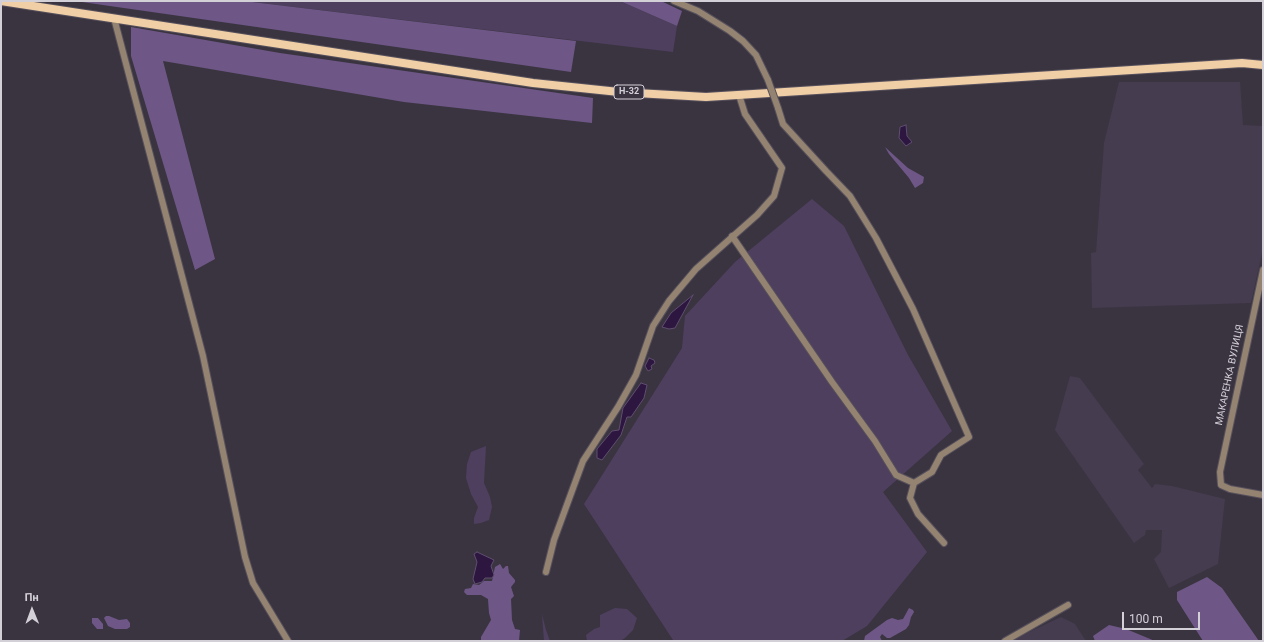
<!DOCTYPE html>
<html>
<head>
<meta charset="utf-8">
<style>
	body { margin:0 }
	#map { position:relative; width:1264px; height:642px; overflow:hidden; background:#3a3441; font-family:Roboto,sans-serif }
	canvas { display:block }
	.frame { position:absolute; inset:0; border:2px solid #d4d0d8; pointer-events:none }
	.north { position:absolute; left:12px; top:590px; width:40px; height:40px; -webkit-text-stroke:3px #3a3441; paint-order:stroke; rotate:359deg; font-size:11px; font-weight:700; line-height:16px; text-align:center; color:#d4d0d8 }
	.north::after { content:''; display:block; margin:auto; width:14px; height:18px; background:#d4d0d8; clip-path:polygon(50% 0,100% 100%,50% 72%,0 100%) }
	.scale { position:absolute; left:1122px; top:612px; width:78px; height:18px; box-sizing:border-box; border:2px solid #d4d0d8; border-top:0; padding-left:5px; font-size:12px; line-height:14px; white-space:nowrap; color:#d4d0d8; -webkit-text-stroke:3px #3a3441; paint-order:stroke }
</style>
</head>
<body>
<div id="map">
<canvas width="1264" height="642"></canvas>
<div class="frame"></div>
<div class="north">Пн</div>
<div class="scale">100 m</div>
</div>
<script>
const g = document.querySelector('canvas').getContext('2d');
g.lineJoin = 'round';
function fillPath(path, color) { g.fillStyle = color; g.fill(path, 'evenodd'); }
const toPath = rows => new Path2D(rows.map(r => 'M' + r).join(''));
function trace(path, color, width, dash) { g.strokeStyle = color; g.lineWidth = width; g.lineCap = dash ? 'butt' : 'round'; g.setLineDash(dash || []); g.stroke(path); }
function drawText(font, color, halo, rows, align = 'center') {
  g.font = font + ' Roboto,sans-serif'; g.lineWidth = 3.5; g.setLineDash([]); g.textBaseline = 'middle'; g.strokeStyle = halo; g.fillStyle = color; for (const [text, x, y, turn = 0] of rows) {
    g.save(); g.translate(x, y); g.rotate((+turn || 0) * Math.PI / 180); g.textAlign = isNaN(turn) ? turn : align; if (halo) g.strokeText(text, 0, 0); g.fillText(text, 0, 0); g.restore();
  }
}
const built = toPath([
	[1119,82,1240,82,1243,125,1263,126,1263,249,1251,303,1092,308,1091,253,1096,252,1104,143],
	[1070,376,1080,378,1144,464,1138,470,1152,488,1155,484,1172,486,1225,499,1218,564,1169,588,1154,559,1161,552,1162,530,1146,530,1145,535,1134,543,1055,430],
	[1061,617,1075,624,1086,641,1010,641]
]);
const green = toPath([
	[244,1,620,1,677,26,673,52],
	[812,199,844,226,908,355,952,431,883,492,927,552,867,626,842,641,672,641,673,640,584,504,682,348,685,316,735,262],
	[486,446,484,483,490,497,492,507,489,520,481,523,474,524,474,518,478,507,471,494,466,478,467,464,471,452],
	[615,608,627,609,637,618,633,630,625,638,620,641,587,641,586,635,594,629,600,627,600,615],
	[542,614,546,630,550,641,544,641]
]);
const forest = toPath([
	[75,1,244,1,576,41,571,72],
	[620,1,661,1,682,11,677,26],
	[131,27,280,53,593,98,592,123,404,102,163,61,215,259,195,270,131,56],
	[885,147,908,168,924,177,923,183,915,188,909,178,889,154],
	[500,564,503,569,506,566,508,566,509,573,515,580,515,582,511,587,514,596,511,599,512,620,515,629,520,630,519,641,481,641,481,637,491,620,489,613,488,599,481,595,467,595,464,592,465,589,471,588,473,584,479,585,484,581,492,581,495,567],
	[1207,577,1222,588,1259,641,1203,641,1177,600,1177,592],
	[909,608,913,610,914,612,911,617,909,625,906,629,890,638,887,638,882,634,880,637,882,641,864,641,865,636,887,620,892,618,898,620,903,619],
	[106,616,109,616,119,620,127,619,130,623,130,627,127,629,115,629,108,626,104,618],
	[92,618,98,618,103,624,103,629,97,629,92,623],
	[1109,625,1126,629,1155,641,1095,641,1093,636]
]);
const water = toPath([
	[906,125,907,136,912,142,906,146,899,138,900,127,906,125],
	[693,295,675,328,669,329,662,327,671,313,693,295],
	[649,358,654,360,655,363,651,366,652,369,648,371,645,366,649,358],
	[641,383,647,385,644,398,631,417,627,417,621,435,602,460,597,458,597,449,612,431,619,430,623,408,641,383],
	[477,552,494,560,491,566,494,575,492,578,485,578,482,582,475,584,473,579,477,562,474,554,477,552]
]);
const minor = toPath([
	[674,1,698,11,730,31,743,41,756,55,768,80],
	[114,18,203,356,245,557,253,583,288,641],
	[778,108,783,124,826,171,850,196,876,238,913,309,969,437,941,455,932,472,914,483,910,498,918,514,944,543],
	[732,236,832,382,875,441,896,475,914,483],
	[1263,270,1220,472,1221,485,1230,489,1263,495],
	[546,572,554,540,583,461,618,407,636,375,653,326,669,301,696,269,757,215,774,196,782,168,745,114,739,95],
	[1005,641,1068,605]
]);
const major = toPath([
	[1,1,533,83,619,92,706,97,1242,63,1263,65]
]);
const minorBridge = toPath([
	[768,80,778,108]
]);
const shields = [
	[629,92,30]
];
const shieldNames = [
	["Н-32",629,92]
];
const streetNames = [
	["МАКАРЕНКА ВУЛИЦЯ",1230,375,-78]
];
fillPath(built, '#453c4f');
fillPath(green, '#4e3f5f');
fillPath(forest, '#6e5786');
fillPath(water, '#2d1741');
trace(water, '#5f4e6e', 1);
trace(minor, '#56505c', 8);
trace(major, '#56505c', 10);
trace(minor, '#948370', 6);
trace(major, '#f1cfa6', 8);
trace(minorBridge, '#56505c', 8, []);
trace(minorBridge, '#948370', 6);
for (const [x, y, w] of shields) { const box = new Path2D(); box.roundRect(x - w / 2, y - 7, w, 14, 3); g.fillStyle = '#3a3441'; g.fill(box); trace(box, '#d4d0d8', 1); }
drawText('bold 9px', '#d4d0d8', null, shieldNames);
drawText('10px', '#d4d0d8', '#3a3441', streetNames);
</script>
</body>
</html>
